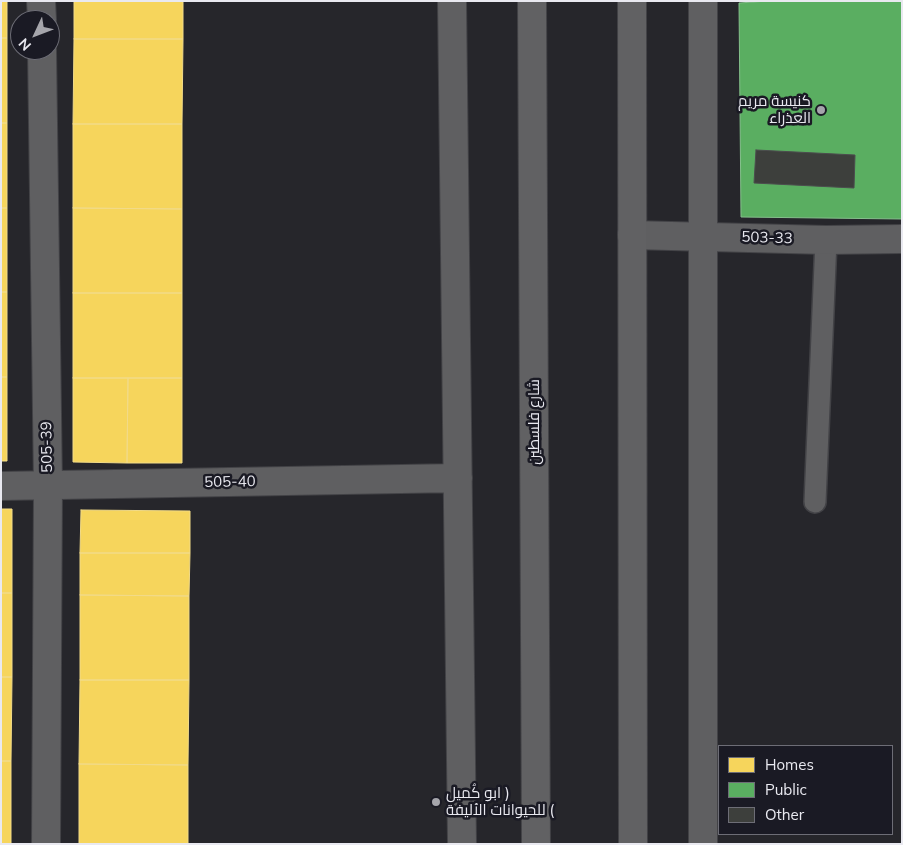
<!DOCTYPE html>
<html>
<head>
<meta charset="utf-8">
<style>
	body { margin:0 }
	#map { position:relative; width:903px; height:845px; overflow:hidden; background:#26262b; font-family:Mulish,sans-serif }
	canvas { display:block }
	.frame { position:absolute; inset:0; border:2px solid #e9e9f0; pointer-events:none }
	.legend { position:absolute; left:718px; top:745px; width:175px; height:90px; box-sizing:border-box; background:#1a1a24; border:1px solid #6d6d76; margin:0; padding:6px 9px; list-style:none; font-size:15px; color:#e9e9f0 }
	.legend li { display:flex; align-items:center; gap:10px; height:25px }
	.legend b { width:25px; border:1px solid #6d6d76 }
	.north { position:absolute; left:10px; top:10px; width:50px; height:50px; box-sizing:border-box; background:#1a1a24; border:1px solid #6d6d76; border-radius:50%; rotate:227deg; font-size:14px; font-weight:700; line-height:20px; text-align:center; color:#e9e9f0 }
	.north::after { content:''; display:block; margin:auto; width:18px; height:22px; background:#a5a5ab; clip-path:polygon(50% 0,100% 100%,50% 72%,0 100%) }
</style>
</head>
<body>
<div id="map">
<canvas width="903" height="845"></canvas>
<div class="frame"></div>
<ul class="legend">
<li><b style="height:14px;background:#f6d55c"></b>Homes</li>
<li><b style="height:14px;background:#5aae61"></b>Public</li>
<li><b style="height:14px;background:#3d3f3c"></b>Other</li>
</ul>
<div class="north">N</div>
</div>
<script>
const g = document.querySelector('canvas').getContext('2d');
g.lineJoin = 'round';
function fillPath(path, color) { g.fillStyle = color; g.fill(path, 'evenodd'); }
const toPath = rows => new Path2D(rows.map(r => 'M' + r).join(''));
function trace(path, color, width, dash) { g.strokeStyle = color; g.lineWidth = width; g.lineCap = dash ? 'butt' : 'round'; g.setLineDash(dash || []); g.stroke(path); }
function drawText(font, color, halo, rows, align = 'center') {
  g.font = font + ' Mulish,Cairo,sans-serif'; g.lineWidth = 5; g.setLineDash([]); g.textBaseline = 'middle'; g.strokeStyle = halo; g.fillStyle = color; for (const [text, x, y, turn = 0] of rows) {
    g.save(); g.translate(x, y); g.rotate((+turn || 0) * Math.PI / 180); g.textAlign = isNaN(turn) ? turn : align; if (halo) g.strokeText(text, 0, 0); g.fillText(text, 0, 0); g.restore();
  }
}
const homes = toPath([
	[1,1,7,1,7,38,1,38,1,1],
	[74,1,183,1,183,39,74,39,74,1],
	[875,1,902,1,902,184,876,184,875,1],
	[1,38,7,38,7,123,1,123,1,38],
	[74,39,183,39,182,124,73,124,74,39],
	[1,123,7,123,7,208,1,208,1,123],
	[73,124,182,124,182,209,73,208,73,124],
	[1,208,7,208,7,292,1,292,1,208],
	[73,208,182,209,182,293,73,293,73,208],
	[1,292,7,292,7,377,1,377,1,292],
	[73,293,182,293,182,378,73,378,73,293],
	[1,377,7,377,7,461,1,461,1,377],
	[73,378,128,378,127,463,73,462,73,378],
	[128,378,182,378,182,463,127,463,128,378],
	[1,509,12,509,12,593,1,593,1,509],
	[81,510,190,511,190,553,80,553,81,510],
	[80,553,190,553,189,596,80,595,80,553],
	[1,593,12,593,12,677,1,677,1,593],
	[80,595,189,596,189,680,80,680,80,595],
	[1,677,12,677,11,761,1,761,1,677],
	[80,680,189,680,188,765,79,764,80,680],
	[1,761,11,761,11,844,1,844,1,761],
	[79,764,188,765,188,844,79,844,79,764]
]);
const public = toPath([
	[768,1,902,1,902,219,741,217,739,3,768,1]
]);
const building = toPath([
	[756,150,855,155,854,188,754,183,756,150]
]);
const service = toPath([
	[815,502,826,240]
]);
const minor = toPath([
	[41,1,42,20],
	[452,1,462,844],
	[42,50,48,486,46,844],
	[632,235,826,240,902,239],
	[1,486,458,478],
	[703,844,703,1]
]);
const primary = toPath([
	[532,1,536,844],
	[632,1,633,844]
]);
const markers = [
	[821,110,5,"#a5a5ab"],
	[436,802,5,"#a5a5ab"]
];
const poiNames = [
	["كنيسة مريم",811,101],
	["العذراء",811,118],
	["ابو كُميل )",446,793,"left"],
	["للحيوانات الأليفة (",446,810,"left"]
];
const streetNames = [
	["503-33",767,238,2],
	["شارع فلسطين",534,422,-90],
	["505-39",47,447,-91],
	["505-40",230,482,-1]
];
fillPath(homes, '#f6d55c');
trace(homes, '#f2db88', 1);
fillPath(public, '#5aae61');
trace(public, '#85c08c', 1);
fillPath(building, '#3d3f3c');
trace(building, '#4c4c4e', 1);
trace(service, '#424246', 24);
trace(minor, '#424246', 30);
trace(primary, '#424246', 30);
trace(service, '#5f5f61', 21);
trace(minor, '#5f5f61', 28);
trace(primary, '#616163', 28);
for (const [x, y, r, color] of markers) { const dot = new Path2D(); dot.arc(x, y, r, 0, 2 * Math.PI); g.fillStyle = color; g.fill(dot); trace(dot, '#1a1a24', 2); }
drawText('15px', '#e9e9f0', '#1a1a24', poiNames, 'right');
drawText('15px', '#e9e9f0', '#1a1a24', streetNames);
</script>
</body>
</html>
